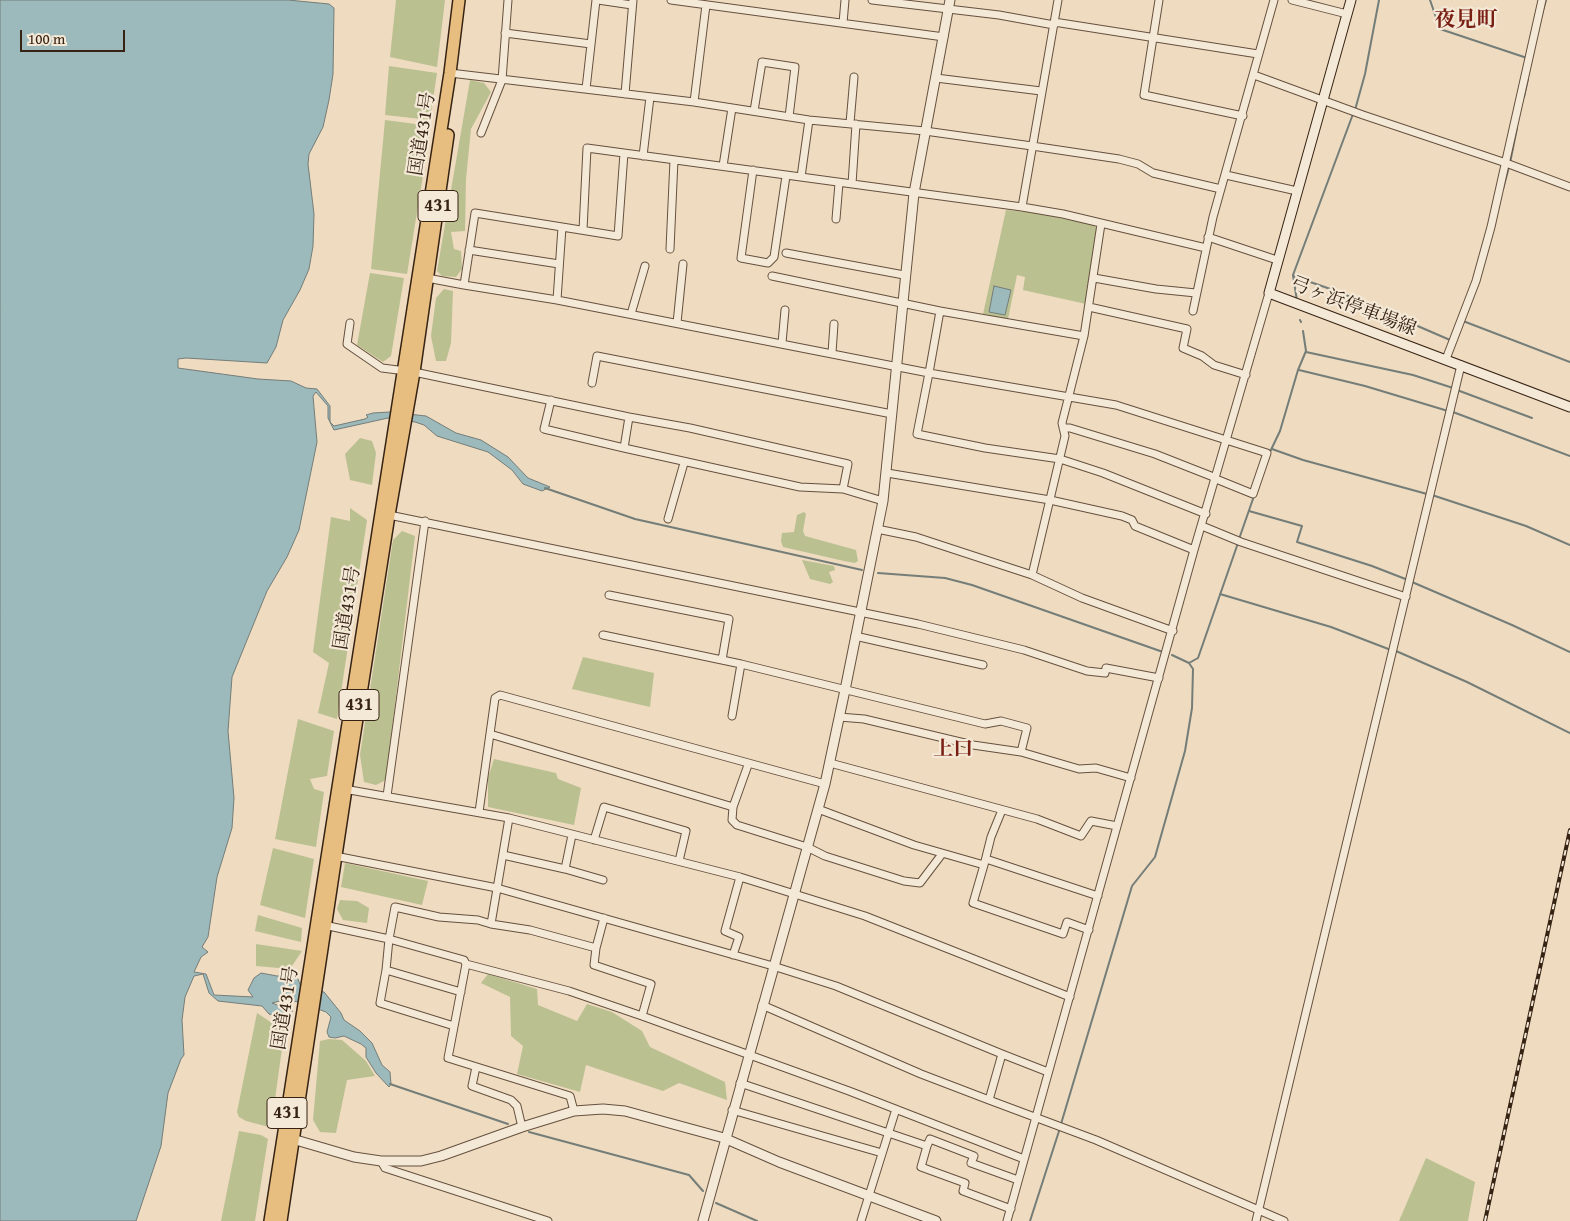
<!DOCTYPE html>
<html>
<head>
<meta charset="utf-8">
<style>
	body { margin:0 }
	#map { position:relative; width:1570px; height:1221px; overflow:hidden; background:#eedbc0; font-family:"Gentium Book Plus",serif }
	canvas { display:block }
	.scale { position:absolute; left:20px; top:30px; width:105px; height:22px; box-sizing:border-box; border:2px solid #372313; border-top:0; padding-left:6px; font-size:15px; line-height:18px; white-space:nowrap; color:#372313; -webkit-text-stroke:4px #f4e8d6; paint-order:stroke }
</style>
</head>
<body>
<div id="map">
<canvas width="1570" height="1221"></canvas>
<div class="scale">100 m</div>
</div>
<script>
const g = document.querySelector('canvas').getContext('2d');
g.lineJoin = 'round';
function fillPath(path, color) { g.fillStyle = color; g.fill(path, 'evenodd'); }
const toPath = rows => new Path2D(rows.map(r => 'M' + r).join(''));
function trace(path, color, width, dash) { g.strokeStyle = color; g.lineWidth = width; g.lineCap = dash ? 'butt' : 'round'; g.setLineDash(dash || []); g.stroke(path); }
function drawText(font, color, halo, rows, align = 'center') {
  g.font = font + ' "Gentium Book Plus","Noto Serif JP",serif'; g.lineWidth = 4.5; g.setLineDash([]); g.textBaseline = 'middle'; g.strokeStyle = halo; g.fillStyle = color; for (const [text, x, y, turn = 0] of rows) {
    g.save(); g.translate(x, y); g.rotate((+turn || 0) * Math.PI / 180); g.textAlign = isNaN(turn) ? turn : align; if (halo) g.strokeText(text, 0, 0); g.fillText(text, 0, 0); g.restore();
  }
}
const green = toPath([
	[396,0,445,0,437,67,390,57],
	[389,66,437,73,430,120,385,115],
	[470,80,484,83,491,92,471,129,466,179,465,231,451,232,454,249,461,251,462,269,456,277,442,276,437,271],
	[385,120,431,126,407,274,371,269],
	[1006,210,1037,213,1094,225,1098,231,1086,304,1023,290,1025,277,1017,275,1008,319,983,314],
	[370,273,404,278,391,356,383,362,357,345],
	[444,289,453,291,451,343,446,361,436,361,431,336,436,298],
	[360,438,372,441,376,453,372,485,350,480,345,454],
	[350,508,367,520,337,719,318,713,329,663,313,652,331,517,350,521],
	[804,512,806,514,803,531,805,536,856,550,858,561,855,563,844,561,783,547,781,541,782,533,794,532,797,515],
	[402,531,415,536,386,780,376,785,364,782,360,755,393,540],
	[802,560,834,566,835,570,829,572,833,582,830,584,810,579],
	[583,657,654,673,650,707,572,689],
	[298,719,334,731,327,776,310,779,314,789,324,792,316,847,275,839],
	[494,759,556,773,558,779,581,788,574,825,488,807,488,778],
	[273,848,314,859,305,918,260,905],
	[345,863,428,881,422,905,341,887],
	[340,900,357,901,369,908,367,923,343,920,337,909],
	[258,915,302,928,301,942,255,931],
	[256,944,302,951,290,969,256,966],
	[488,974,537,989,538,1005,577,1021,587,1004,612,1012,642,1031,650,1047,725,1082,727,1100,679,1083,663,1091,586,1065,580,1092,517,1074,523,1046,511,1036,510,997,481,983],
	[257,1013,272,1023,282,1021,285,1027,272,1121,269,1127,246,1121,239,1117,237,1112],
	[329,1039,342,1040,366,1061,375,1076,347,1080,336,1133,320,1132,313,1120,320,1041],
	[239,1131,261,1135,268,1139,255,1221,221,1221],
	[1426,1158,1475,1182,1468,1221,1399,1221]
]);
const water = toPath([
	[0,0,288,0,329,4,334,8,333,74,329,100,323,127,309,154,308,164,314,214,313,246,309,269,300,290,283,320,276,347,267,363,186,358,178,359,178,368,258,379,291,381,306,388,317,389,330,406,330,422,334,426,365,419,368,417,366,415,373,413,390,412,426,416,456,433,481,440,508,457,528,478,550,487,542,491,523,484,512,470,488,452,437,436,424,425,415,422,388,418,334,430,328,418,328,406,316,392,313,396,317,442,299,530,287,557,267,591,232,677,228,731,234,798,232,828,217,877,208,937,202,947,208,952,201,957,194,972,206,974,214,995,253,997,248,990,254,978,261,973,277,976,292,975,298,979,301,987,324,992,341,1013,344,1020,360,1031,372,1043,382,1065,390,1072,391,1084,389,1087,376,1073,366,1057,366,1048,361,1044,344,1036,335,1038,329,1037,327,1032,331,1017,326,1012,299,1002,284,1000,272,1003,293,1011,278,1016,269,1014,262,1006,218,1001,209,993,203,974,194,976,185,997,182,1020,184,1055,181,1059,168,1093,161,1146,136,1221,0,1221,0,0],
	[994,286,1011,290,1005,315,989,312,994,286]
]);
const stream = toPath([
	[1430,0,1440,29,1527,58],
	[1542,14,1546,0],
	[1524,97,1528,79],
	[1355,110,1365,74,1379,0],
	[1510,163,1517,128],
	[1503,189,1509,167],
	[1293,276,1339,292,1450,340],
	[1297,301,1293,275,1353,114],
	[1300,320,1301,322],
	[1463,321,1570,362],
	[1306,352,1413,375,1453,388],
	[1299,370,1365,386,1448,411],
	[1457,390,1532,418],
	[1453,412,1570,456],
	[1272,449,1303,460,1427,494],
	[1269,454,1280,431,1298,370,1306,351,1303,331],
	[545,488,635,519,862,570],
	[1432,495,1526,526,1570,545],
	[1249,511,1302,526,1297,542,1372,566,1408,580],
	[1239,539,1254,496],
	[878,573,945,578,972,585,1163,652],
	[1412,582,1512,625,1570,652],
	[1220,594,1331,627,1391,650],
	[1396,651,1467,682,1570,733],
	[1189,663,1198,658,1238,543],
	[390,1084,508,1124],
	[1061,1124,1132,886,1155,857,1185,751,1192,708,1193,669,1189,663,1172,655],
	[529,1132,689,1175,703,1191],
	[716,1203,757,1221],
	[1030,1221,1060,1128]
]);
const minor = toPath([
	[598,0,632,5],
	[671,0,944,37],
	[872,0,999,15,1054,25],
	[1159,0,1144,95,1243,116],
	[1292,0,1347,14],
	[1054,22,1258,54],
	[843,23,845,0],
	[505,33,591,44],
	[450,73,694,102,809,120,925,131,1032,146,1119,159,1138,164,1153,173,1221,189],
	[1254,75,1363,115,1506,163,1570,187],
	[936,78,1041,91],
	[586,89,596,0],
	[625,94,633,0],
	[694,102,706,5],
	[754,111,762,62,795,67,789,117],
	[850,123,854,77],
	[481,133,502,80,508,0],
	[643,156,650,97],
	[723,166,732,108],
	[753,170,741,258,768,263,774,257,786,176],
	[1226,175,1297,191],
	[801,177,809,120],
	[852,184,856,124],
	[1022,207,1058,0],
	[836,219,839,183],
	[583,230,587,148,1022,207,1063,214,1206,248],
	[1208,237,1277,260],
	[670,249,674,160],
	[469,250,559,264],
	[786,253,904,275],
	[772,276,940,311],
	[427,278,464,285,475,213,618,236,624,153],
	[1094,278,1156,289,1196,293],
	[464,285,557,300,562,227],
	[557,300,929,373,940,311,1084,336],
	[1089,307,1187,329,1183,348,1202,356,1214,365,1246,375],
	[1193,311,1213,217,1274,0],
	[631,314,645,266],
	[350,323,347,344,382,368,414,372,629,417,690,428,848,464,843,489,883,501],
	[677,323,683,264],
	[782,343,785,310],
	[832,353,834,324],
	[1446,359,1476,281,1491,227,1542,0],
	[592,383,597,356,892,414],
	[551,400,544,429,624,448],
	[629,417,624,448,800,487,843,489],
	[1063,428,1070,428,1155,454,1216,478],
	[887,473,1050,500,1122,516,1132,520,1135,526,1194,550],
	[1206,514,1103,473,1060,459,985,448,917,434,929,373,1116,405,1267,453,1253,494,1216,479],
	[389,515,918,624,1024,650,1087,671,1105,673,1106,668,1159,678],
	[668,519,684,463],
	[1202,526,1241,542,1406,597],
	[877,529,916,537,1032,575,1065,436,1062,423,1084,336,1101,224],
	[1032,575,1082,598,1173,631],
	[609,595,729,619,722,660],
	[603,635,741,664,985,724,1001,721,1027,728,1021,752,1079,769,1096,768,1131,778],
	[855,636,983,665],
	[732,716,741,664],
	[839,717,864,719,973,745,1021,752],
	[490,734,733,807],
	[830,763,1037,819,1081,836,1091,821,1117,826],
	[748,765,733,807,732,820,737,825,807,847,825,856,904,881,920,883,942,854],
	[344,789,509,818,740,877,865,916,1070,997],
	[387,796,425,521],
	[818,809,914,845,984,865,991,837,1002,810],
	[479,812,495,698,500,695,825,784],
	[509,818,491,924,530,930,596,948,594,965,651,984,642,1016],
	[594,840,604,807,686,831,679,861],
	[503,855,565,869,572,835],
	[335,856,497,888,773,966,836,986,1002,1054],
	[986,859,1098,896],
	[984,865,973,903,1063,934,1067,922,1089,930],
	[565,869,603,880],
	[324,925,389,939,395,907,439,917,478,920,491,924],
	[596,948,604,918],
	[733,955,739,937,725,931,740,877],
	[386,970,389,939,464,960,466,964],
	[762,1005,921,1074,989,1100],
	[454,1026,380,1003,386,970,461,992],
	[476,1067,472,1086,511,1100,517,1106,522,1127],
	[1048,1072,1002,1054,989,1100,1096,1140,1284,1221],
	[740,1083,927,1146,921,1167,965,1183,963,1191,1011,1209],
	[732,1110,882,1153],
	[574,1111,570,1096,448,1058,466,964,569,991,642,1016,849,1091,1024,1159],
	[927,1146,930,1139,974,1156,971,1163,1018,1180],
	[381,1161,385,1168,548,1221],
	[861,1221,896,1109],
	[1007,1221,1194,550,1269,293],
	[1256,1221,1461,365]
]);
const tertiary = toPath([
	[289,1138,354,1157,381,1161,421,1161,441,1156,522,1127,574,1111,603,1109,625,1111,724,1138,779,1162,936,1221],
	[703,1221,825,784,845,690,883,501,914,193,950,0]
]);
const secondary = toPath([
	[1351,0,1269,293,1570,407]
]);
const trunk = toPath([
	[270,1221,450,73,459,0],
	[281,1221,346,789,389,515,414,372,448,135]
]);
const rail = toPath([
	[1485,1221,1570,830]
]);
const shields = [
	[438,206,40],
	[359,705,40],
	[287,1113,40]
];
const shieldNames = [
	["431",438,206],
	["431",359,705],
	["431",287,1113]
];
const streetNames = [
	["国道431号",423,134,-81],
	["弓ヶ浜停車場線",1353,307,21],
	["国道431号",348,608,-81],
	["国道431号",286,1008,-81]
];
const neighbourhoodNames = [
	["上口",953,750]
];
const quarterNames = [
	["夜見町",1466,21]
];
fillPath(green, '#bbc091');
fillPath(water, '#9cb9bb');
trace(water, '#747d78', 1);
trace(stream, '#747d78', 2);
trace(minor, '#65513e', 9);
trace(tertiary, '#65513e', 11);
trace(secondary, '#372313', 11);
trace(trunk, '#372313', 14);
trace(minor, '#f4e8d6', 7);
trace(tertiary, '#f4e8d6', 9);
trace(secondary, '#f4e8d6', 9);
trace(trunk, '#e7be80', 11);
trace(rail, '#372313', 4);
trace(rail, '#f4e8d6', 2, [5.5]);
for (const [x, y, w] of shields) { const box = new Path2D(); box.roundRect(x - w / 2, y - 15.5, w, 31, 4); g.fillStyle = '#f4e8d6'; g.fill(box); trace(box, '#372313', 1); }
drawText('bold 18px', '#372313', null, shieldNames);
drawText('19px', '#372313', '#f4e8d6', streetNames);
drawText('bold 20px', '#7a1f14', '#f4e8d6', neighbourhoodNames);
drawText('bold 21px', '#7a1f14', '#f4e8d6', quarterNames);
</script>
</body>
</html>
